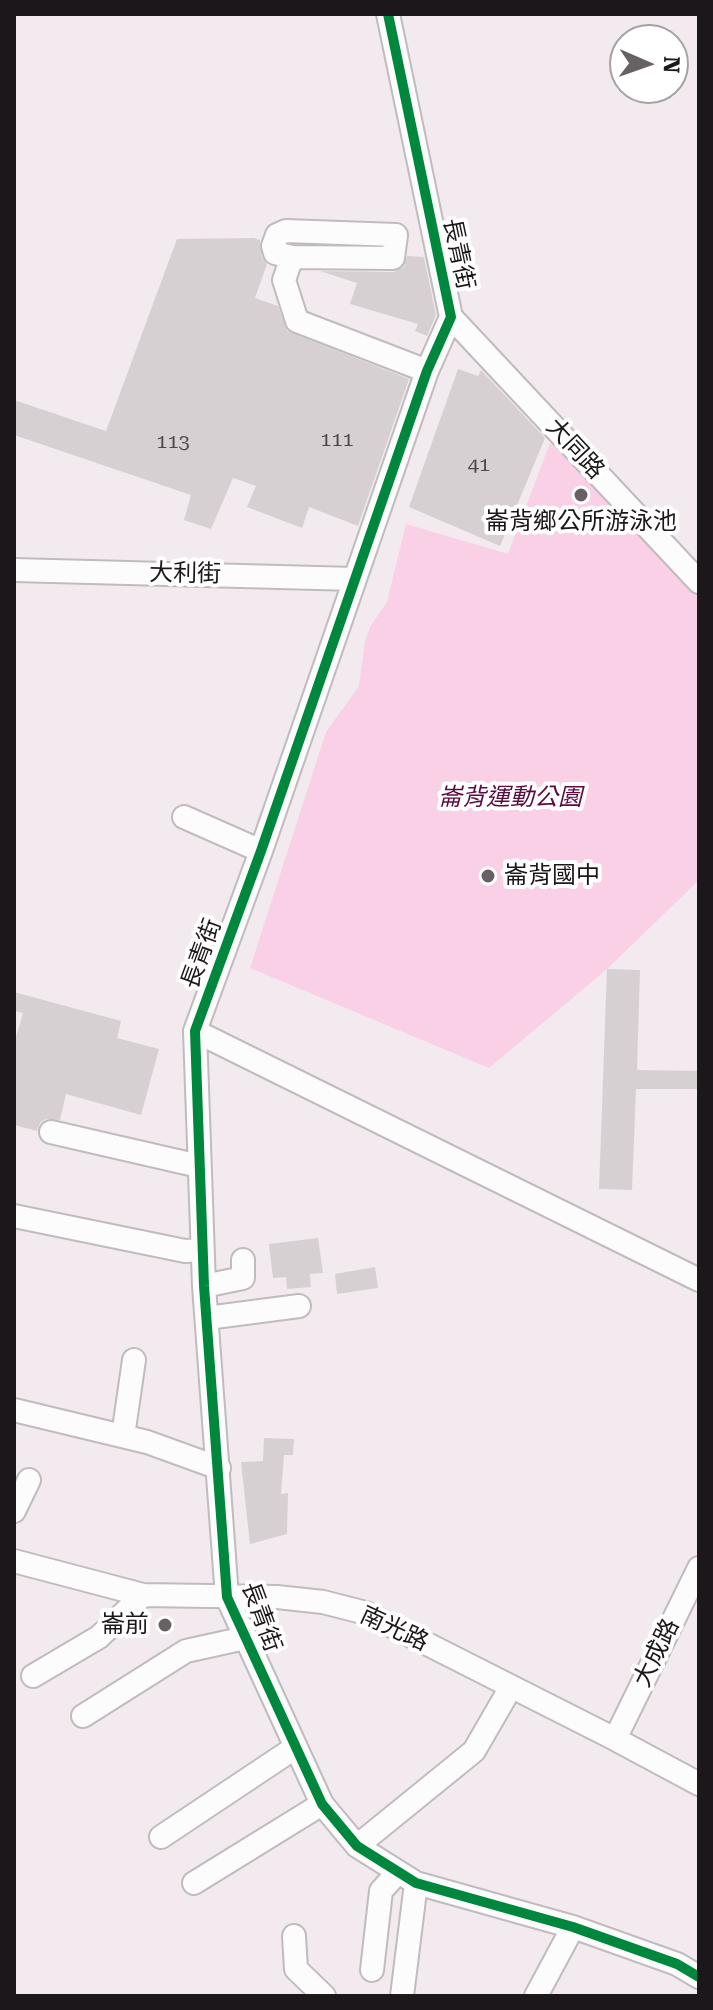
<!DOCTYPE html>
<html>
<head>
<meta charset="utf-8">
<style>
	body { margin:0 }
	#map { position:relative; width:713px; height:2010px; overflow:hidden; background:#f2eaee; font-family:"Roboto Serif",serif }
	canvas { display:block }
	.frame { position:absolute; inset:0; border:16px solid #1c171a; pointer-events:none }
	.north { position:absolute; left:609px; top:24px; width:80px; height:80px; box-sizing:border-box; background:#fff; border:2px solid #a4a2a3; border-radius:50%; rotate:92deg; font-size:22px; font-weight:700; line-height:32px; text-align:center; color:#1c171a }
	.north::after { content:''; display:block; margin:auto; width:28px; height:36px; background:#676164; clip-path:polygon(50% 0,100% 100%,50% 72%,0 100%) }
</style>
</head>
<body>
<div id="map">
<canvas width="713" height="2010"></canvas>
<div class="frame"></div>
<div class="north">N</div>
</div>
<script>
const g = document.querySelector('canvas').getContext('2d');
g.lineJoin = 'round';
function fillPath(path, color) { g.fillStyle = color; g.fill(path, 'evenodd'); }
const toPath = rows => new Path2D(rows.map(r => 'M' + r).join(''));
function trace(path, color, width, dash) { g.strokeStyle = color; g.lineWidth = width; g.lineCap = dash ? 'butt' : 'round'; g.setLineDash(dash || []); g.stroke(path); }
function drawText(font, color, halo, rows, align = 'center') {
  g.font = font + ' "Roboto Serif","Noto Sans TC",serif'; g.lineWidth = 8; g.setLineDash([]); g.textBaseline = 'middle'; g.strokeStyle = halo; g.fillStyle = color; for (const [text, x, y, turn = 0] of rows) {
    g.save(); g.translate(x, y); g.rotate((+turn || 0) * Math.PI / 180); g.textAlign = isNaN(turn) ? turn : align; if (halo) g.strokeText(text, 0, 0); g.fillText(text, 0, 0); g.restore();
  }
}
const green = toPath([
	[550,443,699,594,699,880,607,969,489,1068,250,968,326,732,359,686,365,641,370,627,387,602,406,524,508,554]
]);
const building = toPath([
	[254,238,260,240,262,257,267,264,255,298,278,306,287,331,409,379,358,526,309,507,302,528,247,507,256,486,233,478,211,529,184,520,191,495,14,435,14,400,106,431,177,239],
	[407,256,424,257,436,315,427,336,415,331,418,324,350,304,357,283,320,271,394,272,404,267],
	[458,369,478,376,481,370,545,438,500,546,409,507],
	[607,969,640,970,637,1070,699,1071,699,1089,636,1089,632,1190,599,1189],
	[14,992,121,1021,117,1038,159,1049,141,1115,66,1094,60,1120,46,1119,40,1123,37,1131,14,1125,14,1044,23,1013,14,1011],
	[318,1238,323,1273,310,1274,311,1287,287,1289,286,1277,273,1278,269,1244],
	[375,1267,378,1288,337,1294,335,1274],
	[264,1438,294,1439,293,1455,284,1455,281,1494,288,1493,287,1534,250,1544,241,1462,263,1461]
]);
const minor = toPath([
	[388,14,451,317,427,371,261,851,195,1031,204,1286,227,1597,322,1804,357,1846,416,1883,573,1927,677,1964,699,1977],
	[292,257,275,253,273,246,277,235,286,231,396,235,393,258,292,257,284,280,297,321,427,371],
	[451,317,699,582],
	[14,570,355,579],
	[184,817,261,851],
	[195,1031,699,1280],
	[51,1132,199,1166],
	[14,1216,185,1251,202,1250],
	[204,1286,243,1278,243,1260],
	[207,1318,299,1306],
	[14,1410,147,1442,219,1468],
	[123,1436,134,1360],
	[14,1511,29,1480],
	[14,1561,143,1595,277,1597,323,1602,366,1613,615,1739,699,1784],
	[33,1676,99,1637,143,1595],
	[83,1716,186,1651,245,1638],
	[615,1739,699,1568],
	[161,1837,296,1747],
	[357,1846,474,1751,511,1687],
	[194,1883,322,1804],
	[294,1936,296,1969,324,1996],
	[372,1970,381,1891,398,1872],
	[402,1996,416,1883],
	[536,1996,573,1927]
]);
const cycleway = toPath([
	[388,14,451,317,427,371,261,851,195,1031,204,1286,227,1597,322,1804,357,1846,416,1883,573,1927,677,1964,699,1977]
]);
const markers = [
	[581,495,8,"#676164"],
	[488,876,8,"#676164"],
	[165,1625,8,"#676164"]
];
const numberNames = [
	["111",337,440],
	["113",173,442],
	["41",479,465]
];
const streetNames = [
	["長青街",458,254,78],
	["大同路",575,449,47],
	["大利街",185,574,1],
	["長青街",202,954,-70],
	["長青街",261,1617,70],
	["南光路",394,1629,25],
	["大成路",657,1653,-64]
];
const poiNames = [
	["崙背鄉公所游泳池",581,522],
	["崙背國中",504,876,"left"],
	["崙前",149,1625,"right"]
];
const parkNames = [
	["崙背運動公園",510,798]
];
fillPath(green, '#f9d0e5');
fillPath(building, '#d7d0d3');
trace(minor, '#c1bbbe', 26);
trace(minor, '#fdfcfc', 22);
trace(cycleway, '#00873e', 10);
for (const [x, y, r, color] of markers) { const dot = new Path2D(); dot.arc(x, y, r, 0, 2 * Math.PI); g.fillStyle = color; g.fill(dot); trace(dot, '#fff', 3); }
drawText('20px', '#4e484b', null, numberNames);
drawText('24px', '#1c171a', '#fff', streetNames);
drawText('24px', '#1c171a', '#fff', poiNames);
drawText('italic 24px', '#5c0a40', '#fff', parkNames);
</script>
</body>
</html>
